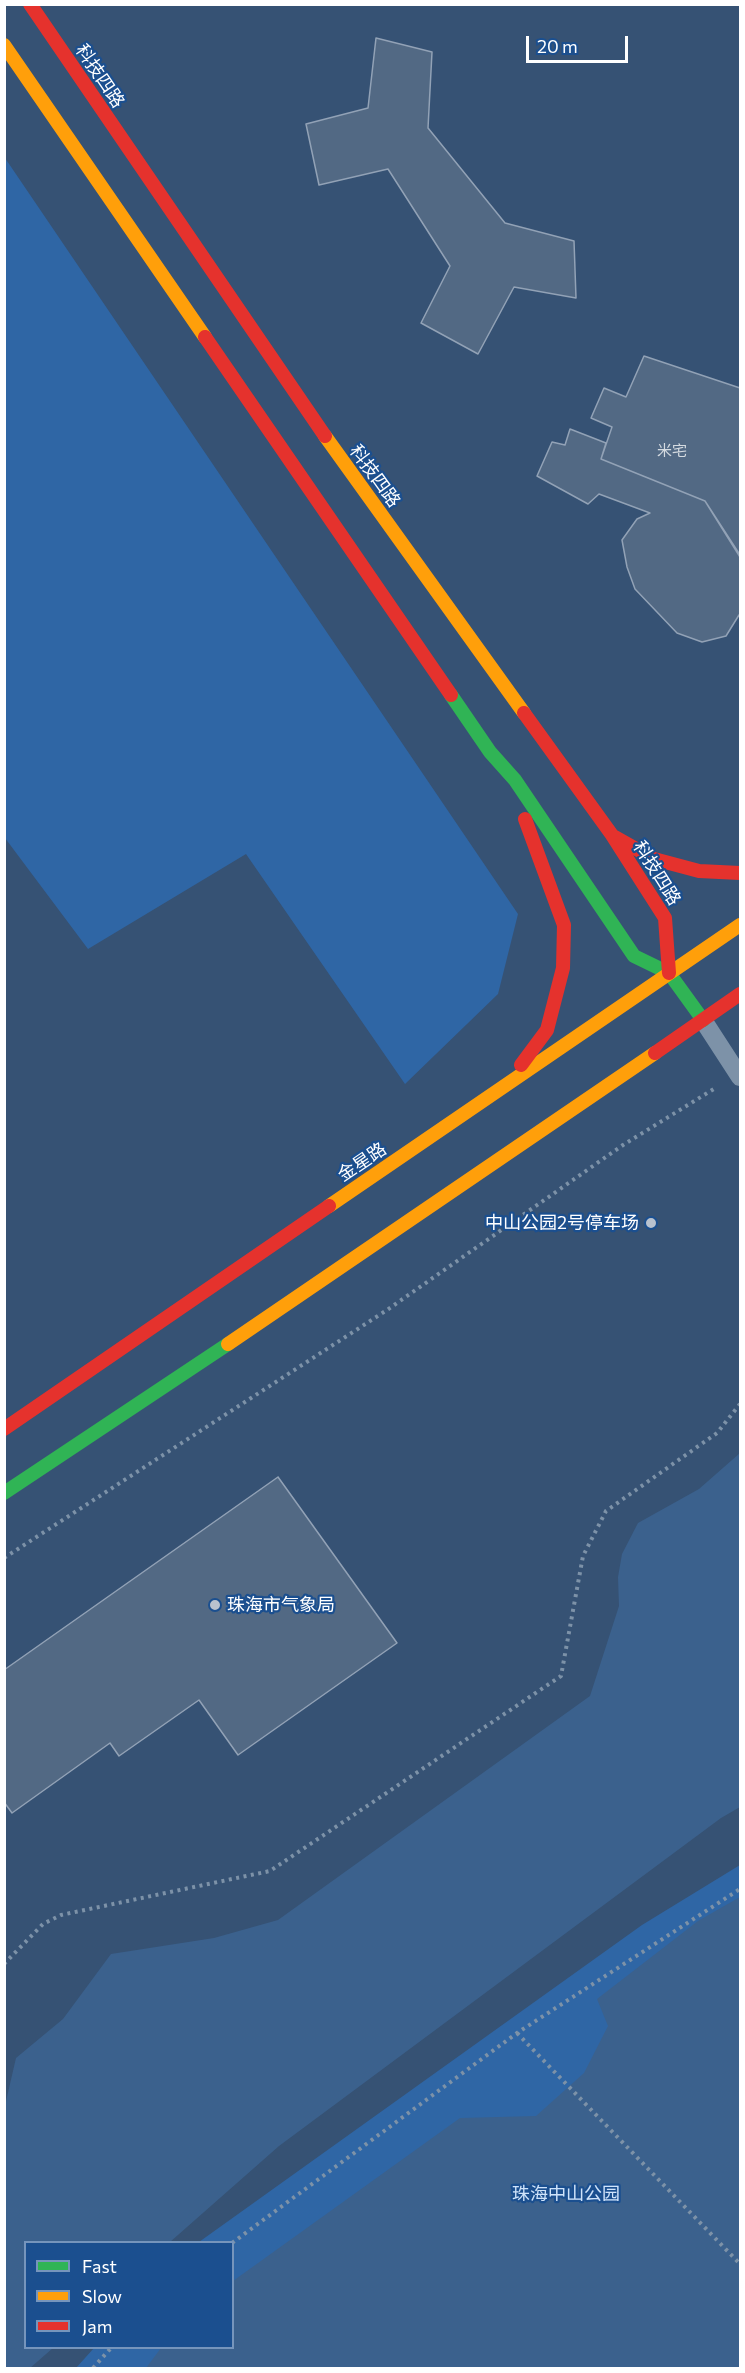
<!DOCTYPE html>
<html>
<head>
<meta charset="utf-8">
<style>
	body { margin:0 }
	#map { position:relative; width:745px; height:2373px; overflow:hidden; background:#365274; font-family:Commissioner,sans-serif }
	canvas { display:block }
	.frame { position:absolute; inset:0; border:6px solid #fff; pointer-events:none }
	.legend { position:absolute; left:24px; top:2241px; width:210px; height:108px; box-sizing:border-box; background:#1b4f8f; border:2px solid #7695bc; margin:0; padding:8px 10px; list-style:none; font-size:18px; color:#fff }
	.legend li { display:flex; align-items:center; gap:12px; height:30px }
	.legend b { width:30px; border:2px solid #7695bc }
	.scale { position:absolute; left:526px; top:36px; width:102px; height:27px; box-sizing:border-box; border:3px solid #fff; border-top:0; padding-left:8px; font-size:18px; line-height:21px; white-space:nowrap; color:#fff; -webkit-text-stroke:4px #1b4f8f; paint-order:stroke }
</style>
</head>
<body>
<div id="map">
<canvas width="745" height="2373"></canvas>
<div class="frame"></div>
<ul class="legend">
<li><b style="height:8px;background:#30b455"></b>Fast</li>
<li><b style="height:8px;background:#ff9f0a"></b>Slow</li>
<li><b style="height:8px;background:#e5322d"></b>Jam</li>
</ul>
<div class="scale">20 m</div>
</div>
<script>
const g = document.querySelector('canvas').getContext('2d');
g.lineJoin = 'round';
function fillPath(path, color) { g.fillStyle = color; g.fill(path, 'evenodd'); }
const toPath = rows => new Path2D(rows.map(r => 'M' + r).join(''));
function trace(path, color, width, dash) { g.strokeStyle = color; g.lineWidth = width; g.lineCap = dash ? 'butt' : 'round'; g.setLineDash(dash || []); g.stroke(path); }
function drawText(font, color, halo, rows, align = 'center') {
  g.font = font + ' Commissioner,"Noto Sans SC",sans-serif'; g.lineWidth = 4.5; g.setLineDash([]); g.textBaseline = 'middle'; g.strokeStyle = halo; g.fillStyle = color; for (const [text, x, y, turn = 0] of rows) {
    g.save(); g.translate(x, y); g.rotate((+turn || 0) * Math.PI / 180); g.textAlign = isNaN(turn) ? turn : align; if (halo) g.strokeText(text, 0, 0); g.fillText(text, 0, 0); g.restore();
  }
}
const green = toPath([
	[5,158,518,914,498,994,405,1084,246,854,88,949,5,838],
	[740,1865,740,2368,76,2368,94,2348,232,2348,232,2242,199,2242,642,1925]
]);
const water = toPath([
	[740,1453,740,1807,721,1818,279,2146,170,2242,26,2242,26,2348,53,2348,30,2368,5,2368,4,2110,16,2058,63,2019,111,1954,214,1938,278,1920,590,1696,619,1606,618,1577,622,1554,638,1523,699,1489],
	[740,1897,740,2368,146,2368,161,2348,232,2348,233,2281,460,2118,536,2116,584,2073,608,2026,597,1999,698,1921]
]);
const building = toPath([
	[376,38,432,52,428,128,505,223,574,241,576,298,514,287,478,354,421,323,450,266,388,169,319,185,306,124,368,108,376,38],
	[644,356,740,388,740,555,705,501,601,459,612,427,591,418,604,388,626,397,644,356],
	[570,429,606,443,601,459,705,501,740,557,740,618,739,615,726,636,702,642,677,633,635,589,627,567,622,540,637,519,650,513,599,494,588,504,537,476,552,442,565,445,570,429],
	[278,1477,397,1643,238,1755,199,1700,119,1756,110,1743,12,1813,4,1802,4,1670,278,1477]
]);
const path = toPath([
	[4,1558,387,1310,623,1145,717,1087],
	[4,1964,43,1924,61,1915,270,1871,561,1676,583,1556,606,1511,717,1433,740,1404],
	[517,2033,740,2264],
	[232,2243,517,2033,740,1889],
	[93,2368,111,2348]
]);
const lane = toPath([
	[703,1020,740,1077]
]);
const fast = toPath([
	[451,695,490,752,515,780,634,956,669,973,703,1020],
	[4,1493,228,1344]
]);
const slow = toPath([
	[4,45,205,337],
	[325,436,524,713],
	[329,1206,740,925],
	[228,1344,655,1053]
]);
const jam = toPath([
	[30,4,325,436],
	[205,337,451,695],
	[524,713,612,835,665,918,669,973],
	[615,837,654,859,699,871,740,873],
	[655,1053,740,994],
	[521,1065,547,1030,563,968,564,925,525,819],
	[4,1429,329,1206]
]);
const markers = [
	[651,1223,6,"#b9c2ce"],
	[215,1605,6,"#b9c2ce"]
];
const numberNames = [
	["米宅",672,451]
];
const streetNames = [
	["科技四路",100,76,56],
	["科技四路",375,476,54],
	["科技四路",657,873,58],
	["金星路",362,1162,-34]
];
const poiNames = [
	["中山公园2号停车场",639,1223],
	["珠海市气象局",227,1605,"left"]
];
const parkNames = [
	["珠海中山公园",566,2194]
];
fillPath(green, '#2f66a5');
fillPath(water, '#3b618d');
fillPath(building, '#526984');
trace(building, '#92a2b6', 1.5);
trace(path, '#7d92a8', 4, [3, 4.5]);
trace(lane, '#7d92a8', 18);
trace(fast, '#30b455', 14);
trace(slow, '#ff9f0a', 14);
trace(jam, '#e5322d', 14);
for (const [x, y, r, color] of markers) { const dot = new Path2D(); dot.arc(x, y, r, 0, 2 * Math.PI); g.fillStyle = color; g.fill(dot); trace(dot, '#1b4f8f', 2); }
drawText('15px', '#d4dae0', null, numberNames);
drawText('18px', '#fff', '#1b4f8f', streetNames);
drawText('18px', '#fff', '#1b4f8f', poiNames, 'right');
drawText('18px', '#cfe3fa', '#1b4f8f', parkNames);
</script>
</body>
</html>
